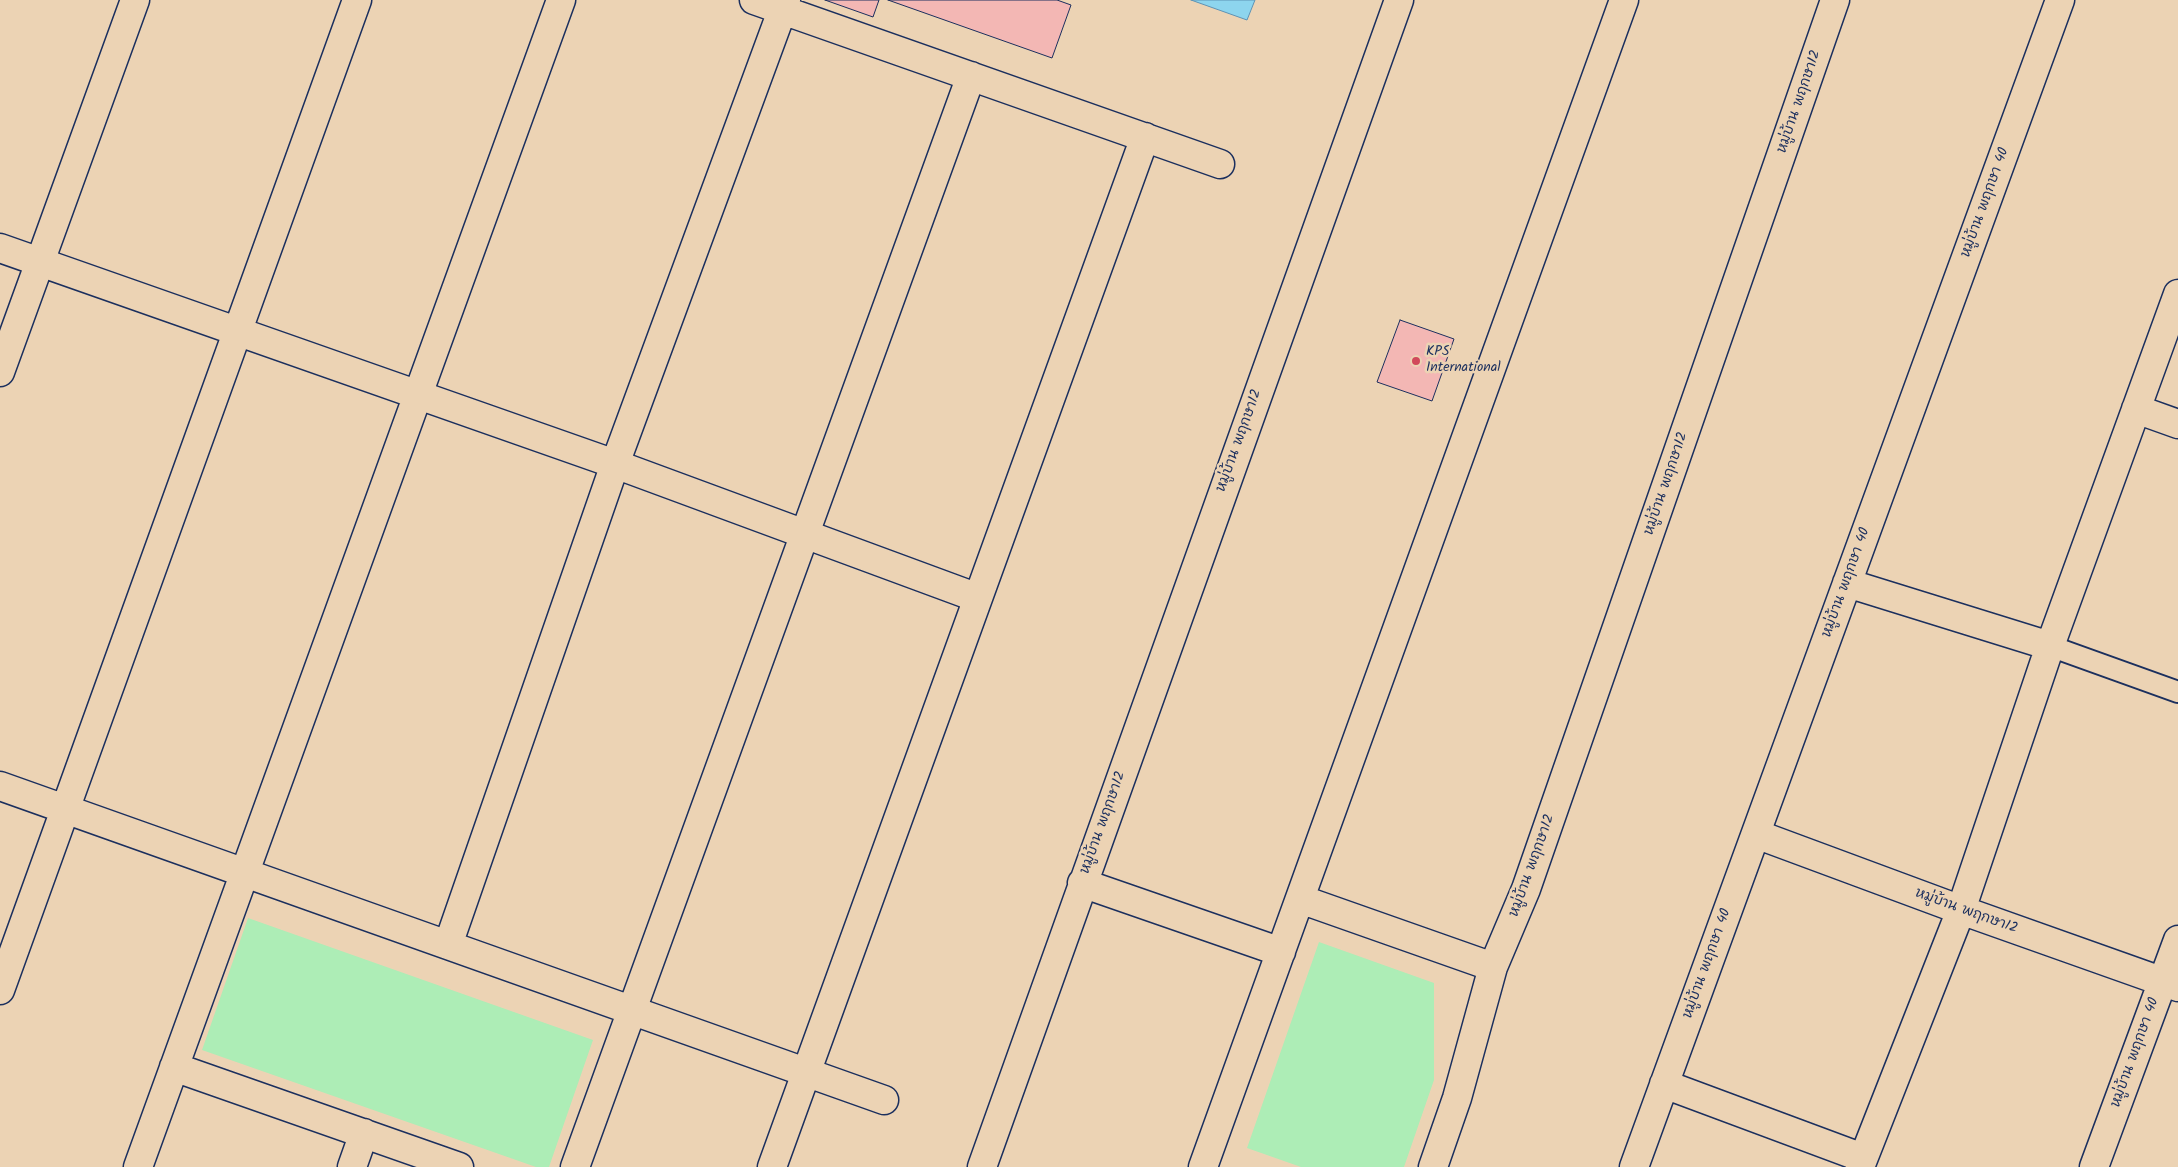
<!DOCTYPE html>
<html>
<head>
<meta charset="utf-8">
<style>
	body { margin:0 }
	canvas { display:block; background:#ecd3b4 }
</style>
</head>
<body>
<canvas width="2178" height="1167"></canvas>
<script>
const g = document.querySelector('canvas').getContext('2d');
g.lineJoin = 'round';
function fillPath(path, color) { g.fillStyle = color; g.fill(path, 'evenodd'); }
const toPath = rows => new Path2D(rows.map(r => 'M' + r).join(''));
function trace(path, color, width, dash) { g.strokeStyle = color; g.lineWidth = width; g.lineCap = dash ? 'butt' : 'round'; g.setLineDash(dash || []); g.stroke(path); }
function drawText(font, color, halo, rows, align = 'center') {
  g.font = font + ' Kalam,"Playpen Sans Thai",sans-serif'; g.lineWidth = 5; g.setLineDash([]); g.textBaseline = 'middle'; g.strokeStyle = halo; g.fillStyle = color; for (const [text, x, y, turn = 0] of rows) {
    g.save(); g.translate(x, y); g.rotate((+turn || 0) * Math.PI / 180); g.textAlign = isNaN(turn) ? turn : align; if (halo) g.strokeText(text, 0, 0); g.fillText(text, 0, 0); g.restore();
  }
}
const green = toPath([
	[248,918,593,1040,549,1167,536,1167,202,1050],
	[1319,942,1434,983,1434,1080,1404,1167,1301,1167,1247,1148]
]);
const water = toPath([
	[1191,0,1255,0,1247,20,1191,0]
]);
const building = toPath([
	[825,0,879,0,873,17,825,0],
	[888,0,1057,0,1071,5,1052,58,888,0],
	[1400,320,1454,339,1432,401,1377,382,1400,320]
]);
const lane = toPath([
	[2050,646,2178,692]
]);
const street = toPath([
	[754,0,1220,164],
	[0,248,615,464,978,598],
	[0,372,135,0],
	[2136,409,2178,424],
	[1847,583,2050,646],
	[0,786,884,1100],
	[1756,834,1961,910,2178,987],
	[1082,883,1281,952],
	[1300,899,1493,967],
	[448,945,615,464,786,0],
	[0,990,357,0],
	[174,1067,459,1167],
	[1664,1084,1863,1158],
	[138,1167,561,0],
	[352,1167,364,1133],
	[575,1167,971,76],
	[772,1167,1145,137],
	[982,1167,1399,0],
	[1203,1167,1624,0],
	[1433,1167,1457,1098,1493,967,1526,889,1835,0],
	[1634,1167,2060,0],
	[1860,1167,1961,910,2050,646,2178,294],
	[2094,1167,2178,940]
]);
const markers = [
	[1416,361,5,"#d1495b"]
];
const streetNames = [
	["หมู่บ้าน พฤกษา12",1800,102,-71],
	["หมู่บ้าน พฤกษา 40",1986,203,-70],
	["หมู่บ้าน พฤกษา12",1240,441,-70],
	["หมู่บ้าน พฤกษา12",1667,484,-71],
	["หมู่บ้าน พฤกษา 40",1847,583,-70],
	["หมู่บ้าน พฤกษา12",1104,823,-70],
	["หมู่บ้าน พฤกษา12",1533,866,-70],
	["หมู่บ้าน พฤกษา12",1966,912,20],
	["หมู่บ้าน พฤกษา 40",1708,964,-70],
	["หมู่บ้าน พฤกษา 40",2136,1053,-70]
];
const poiNames = [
	["KPS",1426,353],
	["International",1426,369]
];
fillPath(green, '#adedb6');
fillPath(water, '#8dd5ee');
trace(water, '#5f93b4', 1);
fillPath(building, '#f3b7b4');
trace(building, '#1b2f5e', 1);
trace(lane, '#1b2f5e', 24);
trace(street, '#1b2f5e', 31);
trace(lane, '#ecd3b4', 20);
trace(street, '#ecd3b4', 28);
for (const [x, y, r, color] of markers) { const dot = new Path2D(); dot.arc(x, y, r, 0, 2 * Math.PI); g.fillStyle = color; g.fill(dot); trace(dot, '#ecd3b4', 2); }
drawText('14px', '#1b2f5e', '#ecd3b4', streetNames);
drawText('14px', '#1b2f5e', '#ecd3b4', poiNames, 'left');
</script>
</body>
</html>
